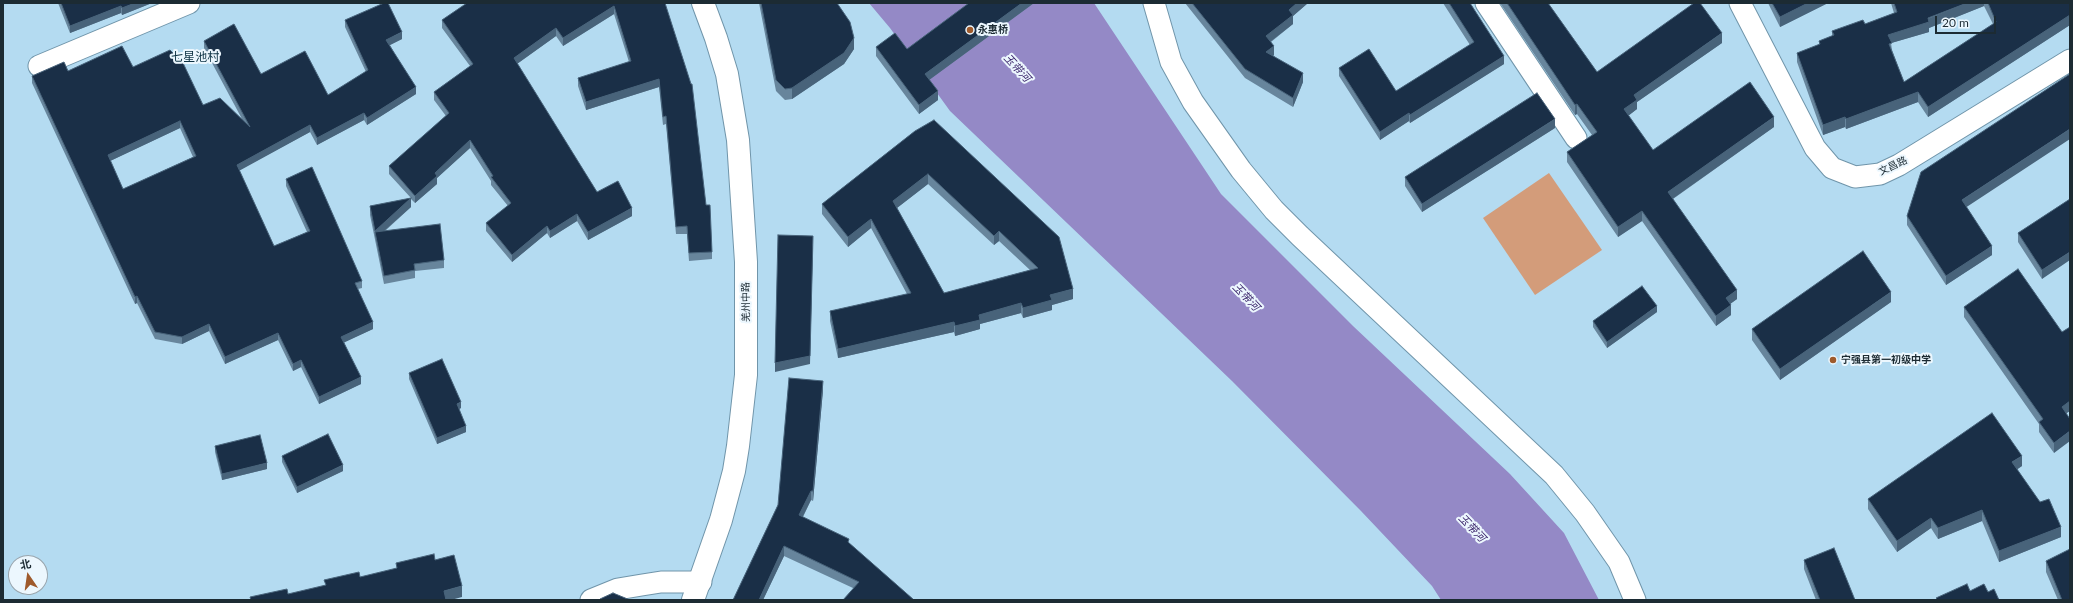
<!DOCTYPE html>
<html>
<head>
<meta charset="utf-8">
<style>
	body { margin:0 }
	#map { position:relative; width:2073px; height:603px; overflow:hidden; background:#b4dbf1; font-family:Lato,"Noto Sans SC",sans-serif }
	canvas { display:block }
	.frame { position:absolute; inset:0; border:4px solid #1c2b33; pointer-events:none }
	.north { position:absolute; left:8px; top:555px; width:40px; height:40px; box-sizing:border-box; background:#ecf7fe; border:1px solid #99a5ad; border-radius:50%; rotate:347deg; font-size:11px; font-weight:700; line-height:16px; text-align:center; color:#1c2b33 }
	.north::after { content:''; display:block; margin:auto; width:14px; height:18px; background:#9e5a2c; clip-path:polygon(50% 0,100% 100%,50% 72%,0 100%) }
	.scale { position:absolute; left:1935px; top:16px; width:61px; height:18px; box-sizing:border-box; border:2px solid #1c2b33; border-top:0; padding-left:5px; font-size:12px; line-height:14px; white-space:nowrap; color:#1c2b33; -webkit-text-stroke:3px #ecf7fe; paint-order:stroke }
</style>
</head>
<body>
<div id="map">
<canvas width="2073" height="603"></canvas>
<div class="frame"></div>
<div class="north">北</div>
<div class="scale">20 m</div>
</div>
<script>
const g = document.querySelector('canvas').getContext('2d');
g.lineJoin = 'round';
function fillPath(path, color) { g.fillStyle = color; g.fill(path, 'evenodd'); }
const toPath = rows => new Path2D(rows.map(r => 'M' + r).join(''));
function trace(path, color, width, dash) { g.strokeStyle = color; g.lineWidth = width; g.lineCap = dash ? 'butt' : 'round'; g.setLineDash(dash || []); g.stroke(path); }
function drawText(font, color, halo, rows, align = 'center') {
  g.font = font + ' Lato,"Noto Sans SC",sans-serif'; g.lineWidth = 4; g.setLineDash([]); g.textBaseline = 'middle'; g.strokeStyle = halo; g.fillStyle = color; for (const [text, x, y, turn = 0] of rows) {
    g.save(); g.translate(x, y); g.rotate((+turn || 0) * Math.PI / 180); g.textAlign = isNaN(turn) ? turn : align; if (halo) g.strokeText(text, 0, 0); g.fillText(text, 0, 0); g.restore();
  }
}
const green = toPath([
	[1549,173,1602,250,1535,295,1483,218]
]);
const water = toPath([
	[869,3,1094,3,1221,194,1353,326,1510,474,1564,533,1599,600,1441,600,1432,586,1361,511,1232,381,950,111,890,28]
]);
const minor = toPath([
	[1154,3,1171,62,1193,102,1241,170,1274,210,1300,236,1554,475,1585,513,1619,562,1635,600],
	[1486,3,1576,138],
	[1740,3,1815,148,1832,168,1855,177,1880,174,1899,165,2070,60],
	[39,66,189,3],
	[591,600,618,589,642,585,661,582,701,582]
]);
const major = toPath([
	[693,600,721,520,734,471,738,446,746,375,746,262,738,140,727,74,716,38,703,3]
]);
const wall = toPath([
	[58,3,152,3,122,15,121,13,70,33],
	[465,3,665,3,706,205,712,252,712,259,689,261,687,234,676,234,666,124,663,125,659,87,586,110,578,86,578,78,629,62,614,14,563,46,556,36,517,64,597,192,632,216,588,240,577,221,550,238,547,233,512,262,486,231,486,223,508,206,491,185,491,181,470,148,437,178,437,184,415,203,411,199,411,207,385,231,444,260,444,268,415,271,415,278,384,284,370,215,370,206,411,198,389,174,389,166,446,116,434,100,434,92,470,66,442,28,442,20,466,4],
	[759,3,837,3,854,49,844,64,792,99,785,100,776,91],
	[969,3,1034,3,929,80,938,100,919,114,876,56,876,47,907,49],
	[1185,3,1308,3,1293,16,1293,24,1271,42,1274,55,1273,55,1303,82,1293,107,1245,78],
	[1443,3,1470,3,1504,64,1410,123,1409,121,1380,140,1339,76,1339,68,1396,91,1470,45],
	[1500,3,1548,3,1597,72,1722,43,1637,102,1637,109,1628,116,1653,150,1774,127,1673,199,1737,299,1730,304,1731,315,1716,326,1642,221,1618,237,1567,162,1567,152,1592,135,1577,114,1575,115],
	[1768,3,1828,3,1780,27],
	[1891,3,2070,3,2070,25,1928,117,1918,102,1846,129,1845,127,1823,135,1797,62,1797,53,1819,45,1819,41,1832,36,1832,31,1865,24,1894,13],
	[1984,6,1993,24,1904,82,1892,50,1891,43,1929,32,1929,28],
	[345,20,402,39,390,45,416,94,367,125,364,120,317,145,310,132,239,170,274,246,307,232,286,186,286,179,362,281,362,288,358,289,373,329,344,342,361,384,319,404,301,367,293,371,278,340,225,364,209,331,182,344,155,339,137,303,135,304,32,83,32,76,68,71,133,67,203,105,242,119,204,48,204,41,261,74,328,95,366,72,345,27],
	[180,128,193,157,123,189,110,161],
	[1555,128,1422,212,1405,186,1405,177],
	[915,131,1073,299,1052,305,1052,310,1023,318,1021,313,980,324,980,329,955,336,954,332,838,358,830,321,830,311,907,294,871,228,848,247,822,214,822,204],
	[928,184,994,245,999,241,1030,270,944,293,897,208],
	[2070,199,2042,279,2018,242,2018,233],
	[1966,207,1992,255,1946,285,1907,225,1907,216],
	[1891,302,1780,380,1752,340,1752,329],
	[1964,307,2062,332,2070,327,2070,411,2066,413,2054,453,2039,432,2039,424,1964,317],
	[1657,312,1607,348,1593,327,1593,321],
	[409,373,461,408,459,409,466,432,437,444,409,379],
	[823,390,813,501,811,500,803,517,849,543,914,600,853,588,784,556,763,600,733,600,778,505],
	[215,446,267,469,222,480,215,452],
	[282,456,343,471,297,493,282,462],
	[2022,466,2017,469,2061,537,1999,562,1982,521,1938,539,1931,528,1897,552,1868,509,1868,499],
	[1804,560,1855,600,1816,600,1804,569],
	[2046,561,2070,600,2058,600,2046,572]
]);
const shadedWall = toPath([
	[135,3,152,3,122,15,122,8],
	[1022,3,1034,3,925,83,925,74],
	[1297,3,1308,3,1293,16,1293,24,1266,45,1266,36,1289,10],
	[1808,3,1828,3,1780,27,1780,17],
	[1967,3,1984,3,1984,6,1929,28,1929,32,1888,44,1888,35],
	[121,6,121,13,70,33,70,26],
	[614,6,614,14,563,46,563,38],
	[2070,15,2070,25,1928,117,1928,107],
	[556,28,556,36,514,66,514,58],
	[402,32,402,39,386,47,386,40],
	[1722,33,1722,43,1637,102,1637,109,1624,119,1624,109,1634,95],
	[854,38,854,49,844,64,792,99,792,88],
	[1274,46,1274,55,1266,61,1266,52],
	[1504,56,1504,64,1410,123,1410,115],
	[1303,73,1303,82,1293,107,1293,98],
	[659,79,659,87,586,110,586,102],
	[416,87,416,94,367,125,367,118],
	[938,91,938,100,919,114,919,105],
	[1918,92,1918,102,1846,129,1846,119],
	[1577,104,1577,114,1575,115,1575,105],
	[364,113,364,120,317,145,317,138],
	[1409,113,1409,121,1380,140,1380,132],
	[1774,117,1774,127,1668,202,1668,192],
	[1845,117,1845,127,1823,135,1823,125],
	[1555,119,1555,128,1422,212,1422,204],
	[180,121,180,128,108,162,108,155],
	[310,125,310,132,237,172,237,165],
	[2070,129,2070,139,1962,210,1962,200],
	[470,140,470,148,437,178,437,184,415,203,415,196,435,173],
	[928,174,928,184,893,211,893,201],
	[411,198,411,207,376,238,375,232,375,239,375,231],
	[632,208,632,216,588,240,588,232],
	[1642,211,1642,221,1618,237,1618,227],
	[577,214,577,221,550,238,550,231],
	[871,219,871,228,848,247,848,237],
	[547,226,547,233,512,262,512,255],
	[999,231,999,241,994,245,994,236],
	[813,245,810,364,775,372,775,363],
	[1992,246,1992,255,1946,285,1946,276],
	[2070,252,2070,260,2042,279,2042,270],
	[1073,289,1073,299,1052,305,1052,310,1023,318,1023,308,1050,295],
	[1737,290,1737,299,1726,307,1726,298],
	[1891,292,1891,302,1780,380,1780,369],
	[137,296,137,303,135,304,135,297],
	[1021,303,1021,313,980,324,980,329,955,336,955,326,979,315],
	[1731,305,1731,315,1716,326,1716,316],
	[1657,306,1657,312,1607,348,1607,342],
	[373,322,373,329,341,344,341,337],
	[954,322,954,332,838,358,838,349],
	[209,324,209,331,182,344,182,337],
	[278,333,278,340,225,364,225,357],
	[301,360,301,367,293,371,293,364],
	[361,377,361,384,319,404,319,397],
	[823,381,823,390,813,501,813,491],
	[2070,401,2070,411,2062,416,2062,407],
	[461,402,461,408,457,410,457,404],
	[466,426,466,432,437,444,437,438],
	[2070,431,2070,441,2054,453,2054,443],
	[2022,456,2022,466,2012,473,2012,462],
	[267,463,267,469,222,480,222,474],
	[343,465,343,471,297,493,297,487],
	[811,491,811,500,799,524,799,515],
	[1982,510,1982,521,1938,539,1938,528],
	[1931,518,1931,528,1897,552,1897,541],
	[2061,527,2061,537,1999,562,1999,551],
	[784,546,784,556,763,600,759,600],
	[462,586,462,597,451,600,444,600,444,591]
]);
const building = toPath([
	[61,3,135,3,122,8,121,6,70,26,61,3],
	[384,3,388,3,402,32,386,40,416,87,367,118,364,113,317,138,310,125,237,165,274,246,310,231,286,179,312,167,362,281,355,283,373,322,341,337,361,377,319,397,301,360,293,364,278,333,225,357,209,324,182,337,155,332,137,296,135,297,32,76,64,62,68,71,122,46,133,67,170,50,183,63,203,105,220,98,250,127,204,41,234,24,261,74,305,51,328,95,368,70,345,20,384,3],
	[180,121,196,156,123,189,108,155,180,121],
	[467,3,665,3,691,84,692,84,706,205,710,205,712,252,689,253,687,226,676,227,666,116,663,117,659,79,586,102,578,78,631,61,614,6,563,38,556,28,514,58,597,192,618,181,632,208,588,232,577,214,550,231,547,226,512,255,486,223,511,203,491,177,493,176,470,140,435,173,437,176,415,196,389,166,449,113,434,92,473,64,442,20,467,3],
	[761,3,837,3,850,22,854,38,844,53,792,88,785,89,776,80,761,3],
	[969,3,1022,3,925,74,938,91,919,105,876,47,895,33,907,49,969,3],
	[1192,3,1297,3,1289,10,1293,15,1266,36,1274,46,1266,52,1303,73,1293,98,1245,69,1192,3],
	[1449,3,1470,3,1504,56,1410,115,1409,113,1380,132,1339,68,1369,49,1396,91,1474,42,1449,3],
	[1507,3,1548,3,1597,72,1694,3,1700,3,1722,33,1634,95,1637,100,1624,109,1653,150,1750,82,1774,117,1668,192,1737,290,1726,298,1731,305,1716,316,1642,211,1618,227,1567,152,1597,132,1577,104,1575,105,1507,3],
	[1772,3,1808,3,1780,17,1772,3],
	[1894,3,1967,3,1928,18,1929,22,1888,35,1892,43,1889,44,1904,82,1996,22,1988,3,2070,3,2070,15,1928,107,1918,92,1846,119,1845,117,1823,125,1797,53,1820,44,1819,41,1834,35,1832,31,1863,20,1865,24,1897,12,1894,3],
	[2070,74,2070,129,1962,200,1992,246,1946,276,1907,216,1921,172,2070,74],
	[1537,93,1555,119,1422,204,1405,177,1537,93],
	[934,120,1059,237,1073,289,1050,295,1052,300,1023,308,1021,303,979,315,980,320,955,326,954,322,838,349,830,311,911,293,871,219,848,237,822,204,915,131,934,120],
	[928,174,994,236,999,231,1038,268,944,293,893,201,928,174],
	[411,198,375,231,370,206,411,198],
	[2070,199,2070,252,2042,270,2018,233,2070,199],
	[440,224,444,260,414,264,415,270,384,276,375,232,440,224],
	[778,235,813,236,810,356,775,363,778,235],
	[1863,251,1891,292,1780,369,1752,329,1863,251],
	[2018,269,2062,332,2070,327,2070,401,2062,407,2070,419,2070,431,2054,443,2039,422,2043,419,1964,307,2018,269],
	[1642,286,1657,306,1607,342,1593,321,1642,286],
	[442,359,461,402,457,404,466,426,437,438,409,373,442,359],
	[789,378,823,381,813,491,811,491,799,515,849,539,848,542,914,600,843,600,859,582,784,546,759,600,733,600,778,505,789,378],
	[1992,413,2022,456,2012,462,2040,502,2049,499,2061,527,1999,551,1982,510,1938,528,1931,518,1897,541,1868,499,1992,413],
	[328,434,343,465,297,487,282,456,328,434],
	[260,435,267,463,222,474,215,446,260,435],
	[1834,548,1855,600,1820,600,1804,560,1834,548],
	[2070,549,2070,600,2062,600,2046,561,2070,549],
	[434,554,435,560,454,555,462,586,444,591,446,600,251,600,250,597,287,589,288,594,326,585,324,580,359,572,360,577,397,568,396,563,434,554],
	[1967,584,1970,591,1984,584,1988,592,1994,589,1999,600,1938,600,1936,598,1967,584],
	[613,593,630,600,599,600,600,599,613,593]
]);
const markers = [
	[970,30,4,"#9e5a2c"],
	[1833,360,4,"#9e5a2c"]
];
const poiNames = [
	["永惠桥",978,30],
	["宁强县第一初级中学",1841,360]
];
const streetNames = [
	["文昌路",1893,166,-25],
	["羌州中路",746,302,-91]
];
const waterNames = [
	["玉带河",1017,68,47],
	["玉带河",1246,297,46],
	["玉带河",1472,528,46]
];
const quarterNames = [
	["七星池村",195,57]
];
fillPath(green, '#d39c7a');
fillPath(water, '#9489c6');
trace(minor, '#7095aa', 23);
trace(major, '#7095aa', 24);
trace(minor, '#fff', 21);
trace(major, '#fff', 22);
fillPath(wall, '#67859c');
fillPath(shadedWall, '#48637a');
fillPath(building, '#1a2f47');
trace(building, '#48637a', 1);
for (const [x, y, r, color] of markers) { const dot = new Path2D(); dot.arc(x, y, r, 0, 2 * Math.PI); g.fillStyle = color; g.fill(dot); trace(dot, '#ecf7fe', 1.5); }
drawText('bold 10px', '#1c2b33', '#ecf7fe', poiNames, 'left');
drawText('10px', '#1c2b33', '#ecf7fe', streetNames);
drawText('italic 11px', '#361f67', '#ecf7fe', waterNames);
drawText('12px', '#0c3142', '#ecf7fe', quarterNames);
</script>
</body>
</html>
